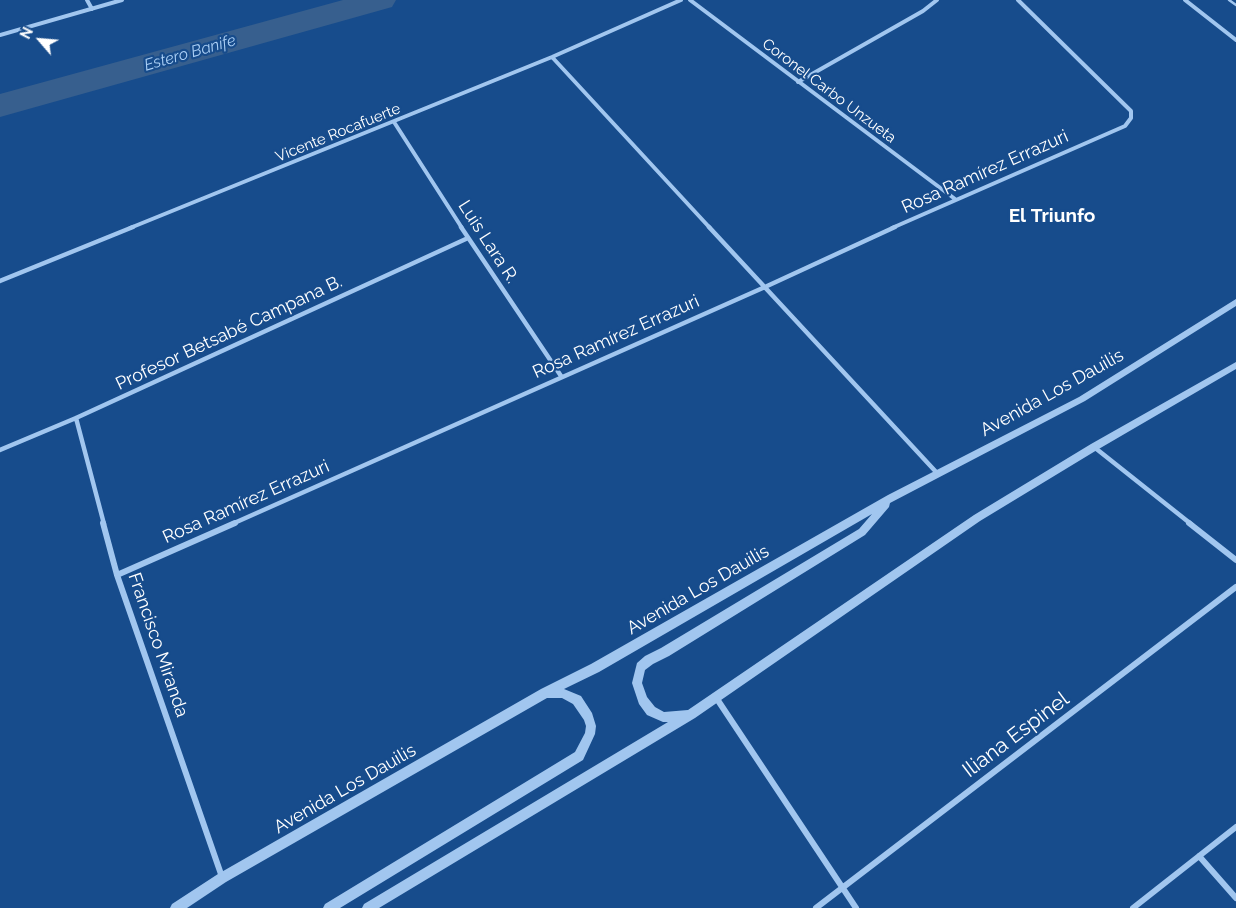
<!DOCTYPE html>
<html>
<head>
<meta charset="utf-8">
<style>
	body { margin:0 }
	#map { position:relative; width:1236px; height:908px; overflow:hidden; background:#174c8c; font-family:Raleway,sans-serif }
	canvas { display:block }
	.north { position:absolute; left:15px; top:15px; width:50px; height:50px; -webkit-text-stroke:4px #174c8c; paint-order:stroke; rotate:297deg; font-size:14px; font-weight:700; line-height:20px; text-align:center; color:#fff }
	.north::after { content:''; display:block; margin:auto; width:18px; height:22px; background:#fff; clip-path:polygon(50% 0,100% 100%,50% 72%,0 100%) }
</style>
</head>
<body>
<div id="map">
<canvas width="1236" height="908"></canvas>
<div class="north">N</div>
</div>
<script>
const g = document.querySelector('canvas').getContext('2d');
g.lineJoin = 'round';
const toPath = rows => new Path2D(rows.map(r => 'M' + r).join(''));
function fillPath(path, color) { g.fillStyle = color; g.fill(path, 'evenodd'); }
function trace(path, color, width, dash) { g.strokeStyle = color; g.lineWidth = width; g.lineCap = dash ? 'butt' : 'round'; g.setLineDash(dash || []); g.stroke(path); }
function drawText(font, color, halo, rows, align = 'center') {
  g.font = font + ' Raleway,sans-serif'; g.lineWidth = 4.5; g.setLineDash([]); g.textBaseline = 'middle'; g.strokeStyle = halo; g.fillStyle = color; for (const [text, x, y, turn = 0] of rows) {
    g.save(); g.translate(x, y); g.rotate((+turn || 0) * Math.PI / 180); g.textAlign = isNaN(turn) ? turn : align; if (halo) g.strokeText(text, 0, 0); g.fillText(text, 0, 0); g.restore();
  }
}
const river = toPath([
	[343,0,396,0,392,7,0,117,0,94,343,0]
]);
const service = toPath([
	[1229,0,1236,5]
]);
const minorFar2 = toPath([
	[87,0,92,9],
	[690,0,955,199],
	[1185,0,1236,40],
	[0,35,122,0],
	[552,57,710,228],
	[798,82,923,11,937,0],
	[394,122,462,228],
	[130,228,552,57,681,0],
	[892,228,1125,126,1131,118,1131,111,1018,0]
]);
const minorFar1 = toPath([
	[461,227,561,376],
	[709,227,937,473],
	[0,281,133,227],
	[76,418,104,524],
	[1094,447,1191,524],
	[0,450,76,418,468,238],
	[232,524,765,287,895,227]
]);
const minor = toPath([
	[103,523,117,575,222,877],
	[1189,523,1236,560],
	[117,575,235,523],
	[715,696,856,908],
	[1199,856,1236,898],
	[816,908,1236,587],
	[1133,908,1236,827]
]);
const tertiary = toPath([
	[1236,299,1236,306,1085,401,890,503,889,507,865,535,669,656,653,664,645,670,642,683,647,697,655,707,664,712,688,710,974,515,1091,444,1236,362,1236,369,1097,450,980,521,695,718,379,908,362,908,364,904,668,722,663,722,647,715,639,704,632,683,637,663,645,656,661,648,859,529,872,514,599,672,564,689,581,696,592,713,596,726,595,734,583,760,340,908,323,908,325,904,575,752,585,733,586,726,584,720,573,704,562,698,547,698,226,882,187,908,170,908,172,904,218,874,541,689,591,664,888,495,1079,397,1236,299]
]);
const farStreetnames = [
	["Coronel Carbo Unzueta",829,91,37],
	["Vicente Rocafuerte",338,133,-22]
];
const farWaternames = [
	["Estero Banife",190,53,-16]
];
const streetNames = [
	["Rosa Ramírez Errazuri",985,172,-24],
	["Luis Lara R.",488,242,57],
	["Profesor Betsabé Campana B.",229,333,-25],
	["Rosa Ramírez Errazuri",616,337,-24],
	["Avenida Los Dauilis",1052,393,-29],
	["Rosa Ramírez Errazuri",246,502,-24],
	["Avenida Los Dauilis",698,590,-30],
	["Francisco Miranda",158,645,71],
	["Avenida Los Dauilis",345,789,-30]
];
const neighbourhoodNames = [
	["El Triunfo",1052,216]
];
const nearStreetnames = [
	["Iliana Espinel",1016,735,-37]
];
fillPath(river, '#375f8e');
trace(service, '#a1c6ef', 2.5);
trace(minorFar2, '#a1c6ef', 4);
trace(minorFar1, '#a1c6ef', 4.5);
trace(minor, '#a1c6ef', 6);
fillPath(tertiary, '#a1c6ef');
drawText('15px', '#fff', '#174c8c', farStreetnames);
drawText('italic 16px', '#acd0f6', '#174c8c', farWaternames);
drawText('18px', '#fff', '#174c8c', streetNames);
drawText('bold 19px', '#fff', '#174c8c', neighbourhoodNames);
drawText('21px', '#fff', '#174c8c', nearStreetnames);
</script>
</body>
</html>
